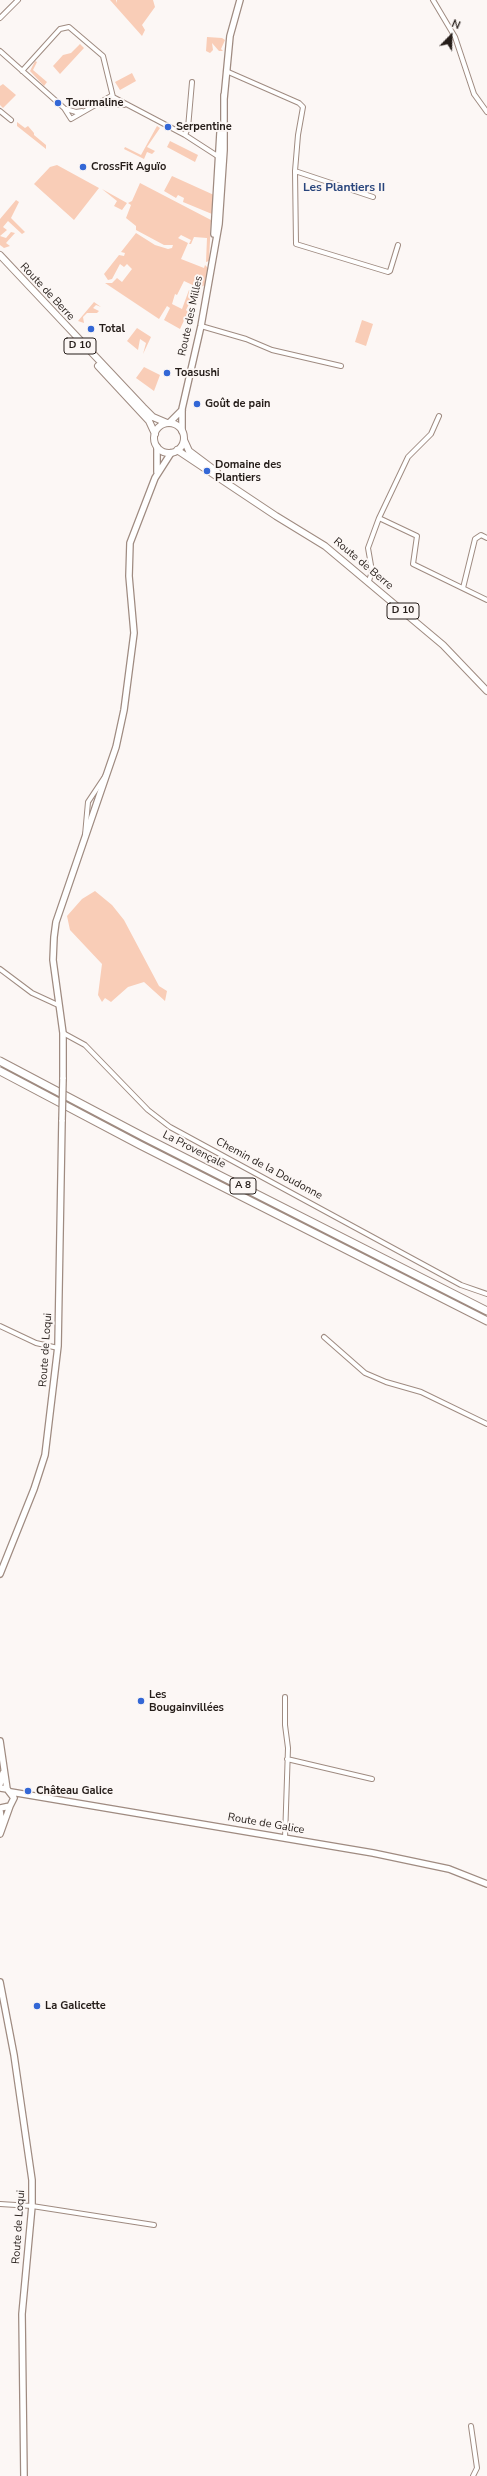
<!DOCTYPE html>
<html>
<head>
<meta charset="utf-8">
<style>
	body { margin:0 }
	#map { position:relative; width:487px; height:2476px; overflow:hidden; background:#fcf7f5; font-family:"Nunito Sans",sans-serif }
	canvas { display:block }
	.north { position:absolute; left:431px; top:16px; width:40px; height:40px; -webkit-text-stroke:3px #fcf7f5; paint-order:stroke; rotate:23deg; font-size:11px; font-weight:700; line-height:16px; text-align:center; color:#251d19 }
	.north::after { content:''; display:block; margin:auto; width:14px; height:18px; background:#251d19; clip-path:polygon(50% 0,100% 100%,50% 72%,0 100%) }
</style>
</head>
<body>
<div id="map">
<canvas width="487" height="2476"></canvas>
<div class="north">N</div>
</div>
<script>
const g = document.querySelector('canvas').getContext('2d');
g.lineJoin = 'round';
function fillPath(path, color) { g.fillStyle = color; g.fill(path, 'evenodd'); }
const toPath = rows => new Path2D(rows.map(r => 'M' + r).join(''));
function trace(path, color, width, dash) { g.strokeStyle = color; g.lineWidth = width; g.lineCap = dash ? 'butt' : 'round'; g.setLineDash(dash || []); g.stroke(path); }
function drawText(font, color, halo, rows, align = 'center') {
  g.font = font + ' "Nunito Sans",sans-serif'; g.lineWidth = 4; g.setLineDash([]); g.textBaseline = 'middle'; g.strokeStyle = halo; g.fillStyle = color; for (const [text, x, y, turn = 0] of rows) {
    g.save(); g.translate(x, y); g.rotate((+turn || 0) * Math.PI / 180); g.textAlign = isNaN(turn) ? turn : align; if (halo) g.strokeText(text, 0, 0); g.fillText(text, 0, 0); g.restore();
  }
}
const green = toPath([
	[110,0,116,0,117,3,117,0,153,0,155,7,142,25,145,30,142,36],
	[207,37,222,38,225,40,221,49,223,51,219,51,212,43,213,50,210,53,206,51],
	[80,44,84,48,60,74,53,66,63,55,71,53],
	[35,61,37,62,33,70,47,82,44,86,30,71],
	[132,73,136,81,120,90,115,82],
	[3,84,16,95,3,108,0,105,0,86],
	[17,122,25,128,28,126,34,133,34,135,46,145,46,149,17,126],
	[157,126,160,128,147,147,155,151,152,154,147,152,144,159,124,149,125,147,141,155],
	[170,141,198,155,195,162,167,147],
	[57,165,99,188,74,220,34,184,50,167],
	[172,176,214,195,212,214,183,202,184,198,178,195,176,198,164,191],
	[140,183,211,220,209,261,206,262,207,238,194,237,191,244,189,244,191,240,181,235,178,238,188,243,181,259,204,268,205,265,208,268,205,285,199,288,184,281,177,295,175,294,172,304,182,309,189,290,198,291,188,306,186,310,188,312,180,329,164,320,170,308,167,306,159,319,105,283,112,283,117,278,122,282,132,269,127,264,124,267,120,264,112,279,108,280,104,274,119,255,124,256,125,253,121,252,136,233,155,245,168,249,172,248,173,245,164,245,136,230,136,226,126,218,131,205,128,203,132,201],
	[102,189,127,203,122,210,114,206,117,201],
	[16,200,19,202,11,218,25,232,22,234,8,221,3,227,7,230,0,236,6,238,11,232,15,233,6,243,10,246,4,248,0,245,0,219],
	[94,302,101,307,96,305,93,308,99,311,97,313,87,313,83,317,84,323,78,321],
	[362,320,373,324,366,346,355,342],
	[137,328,151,337,143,354,146,343,140,339,138,350,127,341],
	[144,367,160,375,154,391,136,378],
	[95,891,112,905,124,920,159,986,167,991,165,1001,144,982,128,987,111,1002,105,998,102,1002,98,995,102,964,70,930,67,916,82,899]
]);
const street = toPath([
	[433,0,455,37,474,94,487,112],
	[0,18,18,0],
	[0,51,64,108,71,119,111,96,185,135,219,157],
	[22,71,60,29,69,27,103,56,113,97],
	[226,71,299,103,303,107,298,135,295,171,296,244,388,272,390,271,398,245],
	[101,105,124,105],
	[66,109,76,112,82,111],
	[0,111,11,120],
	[185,135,188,128,192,82],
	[295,171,373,197],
	[201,326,246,339,272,350,341,366],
	[379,518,417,536,413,564,487,600],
	[369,581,372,571,368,548,379,518,408,457,431,434,439,416],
	[463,588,475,539,481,535,487,538],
	[85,835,88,802,106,775],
	[0,969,32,993,58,1005],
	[63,1033,85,1045,148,1110,170,1127,461,1285,487,1294],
	[0,1326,36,1343,58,1348],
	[324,1337,365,1373,386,1382,421,1392,487,1424],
	[285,1697,285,1725,288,1748,285,1838],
	[287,1759,372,1779],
	[0,2204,32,2206,154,2225],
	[471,2426,477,2468,473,2476]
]);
const secondary = toPath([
	[224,99,230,36,240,0],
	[214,234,220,133],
	[169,423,182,410],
	[182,431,182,409,201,326,219,224,224,150,224,95],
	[157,472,157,447],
	[63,1079,63,1033,53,960,54,937,56,922,116,747,124,710,134,633,129,576,130,543,155,478,171,453],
	[0,1574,34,1489,45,1455,58,1346,62,1120],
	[0,1741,7,1789],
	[0,1784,3,1773],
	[0,1788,7,1789,14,1798,10,1806,0,1808],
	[11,1792,373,1853,449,1869,487,1884],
	[0,1811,2,1825],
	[0,1834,10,1806],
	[0,1982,14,2055,32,2180,32,2206,22,2314,24,2476]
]);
const primary = toPath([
	[0,255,143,407,153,417,167,423],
	[98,366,149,421,155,434],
	'154 438a15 15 0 1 1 30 0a15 15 0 1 1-30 0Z',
	[184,440,189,451,217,472],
	[177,450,276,516,325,546,443,645,487,691]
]);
const highway = toPath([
	[0,1061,144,1137,487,1311],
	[0,1071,140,1145,487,1321]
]);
const secondaryBridge = toPath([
	[62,1120,63,1079]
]);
const markers = [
	[58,103,4,"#3367d6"],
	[168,127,4,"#3367d6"],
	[83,167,4,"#3367d6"],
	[91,329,4,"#3367d6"],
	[167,373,4,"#3367d6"],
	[197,404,4,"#3367d6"],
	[207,471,4,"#3367d6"],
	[141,1701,4,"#3367d6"],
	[28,1791,4,"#3367d6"],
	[37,2006,4,"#3367d6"]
];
const shields = [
	[80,346,32],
	[403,611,32],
	[243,1186,26]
];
const shieldNames = [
	["D 10",80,346],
	["D 10",403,611],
	["A 8",243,1186]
];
const poiNames = [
	["Tourmaline",66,103],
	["Serpentine",176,127],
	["CrossFit Aguïo",91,167],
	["Total",99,329],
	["Toasushi",175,373],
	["Goût de pain",205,404],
	["Domaine des",215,465],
	["Plantiers",215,478],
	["Les",149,1695],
	["Bougainvillées",149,1708],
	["Château Galice",36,1791],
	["La Galicette",45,2006]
];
const streetNames = [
	["Route de Berre",47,292,47],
	["Route des Milles",191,316,-78],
	["Route de Berre",363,564,40],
	["La Provençale",194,1150,27],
	["Chemin de la Doudonne",269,1169,28],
	["Route de Loqui",46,1350,-86],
	["Route de Galice",266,1824,10],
	["Route de Loqui",19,2227,-86]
];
const neighbourhoodNames = [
	["Les Plantiers II",344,188]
];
fillPath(green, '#f9cdb7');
trace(street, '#9f8b81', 6);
trace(secondary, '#9f8b81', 8);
trace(primary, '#9f8b81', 8);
trace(highway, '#9f8b81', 9);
trace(street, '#fff', 4);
trace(secondary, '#fff', 5.5);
trace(primary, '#fff', 6);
trace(highway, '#fff', 7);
trace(secondaryBridge, '#9f8b81', 8, []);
trace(secondaryBridge, '#fff', 5.5);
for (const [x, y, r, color] of markers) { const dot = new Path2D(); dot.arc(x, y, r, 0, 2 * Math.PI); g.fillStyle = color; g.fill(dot); trace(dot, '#fcf7f5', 1.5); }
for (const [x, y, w] of shields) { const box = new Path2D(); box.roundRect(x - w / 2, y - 8, w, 16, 3); g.fillStyle = '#fcf7f5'; g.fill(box); trace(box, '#251d19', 1); }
drawText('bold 10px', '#251d19', null, shieldNames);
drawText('bold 11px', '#251d19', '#fcf7f5', poiNames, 'left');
drawText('11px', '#251d19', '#fcf7f5', streetNames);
drawText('bold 12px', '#29457c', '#fcf7f5', neighbourhoodNames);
</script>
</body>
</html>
